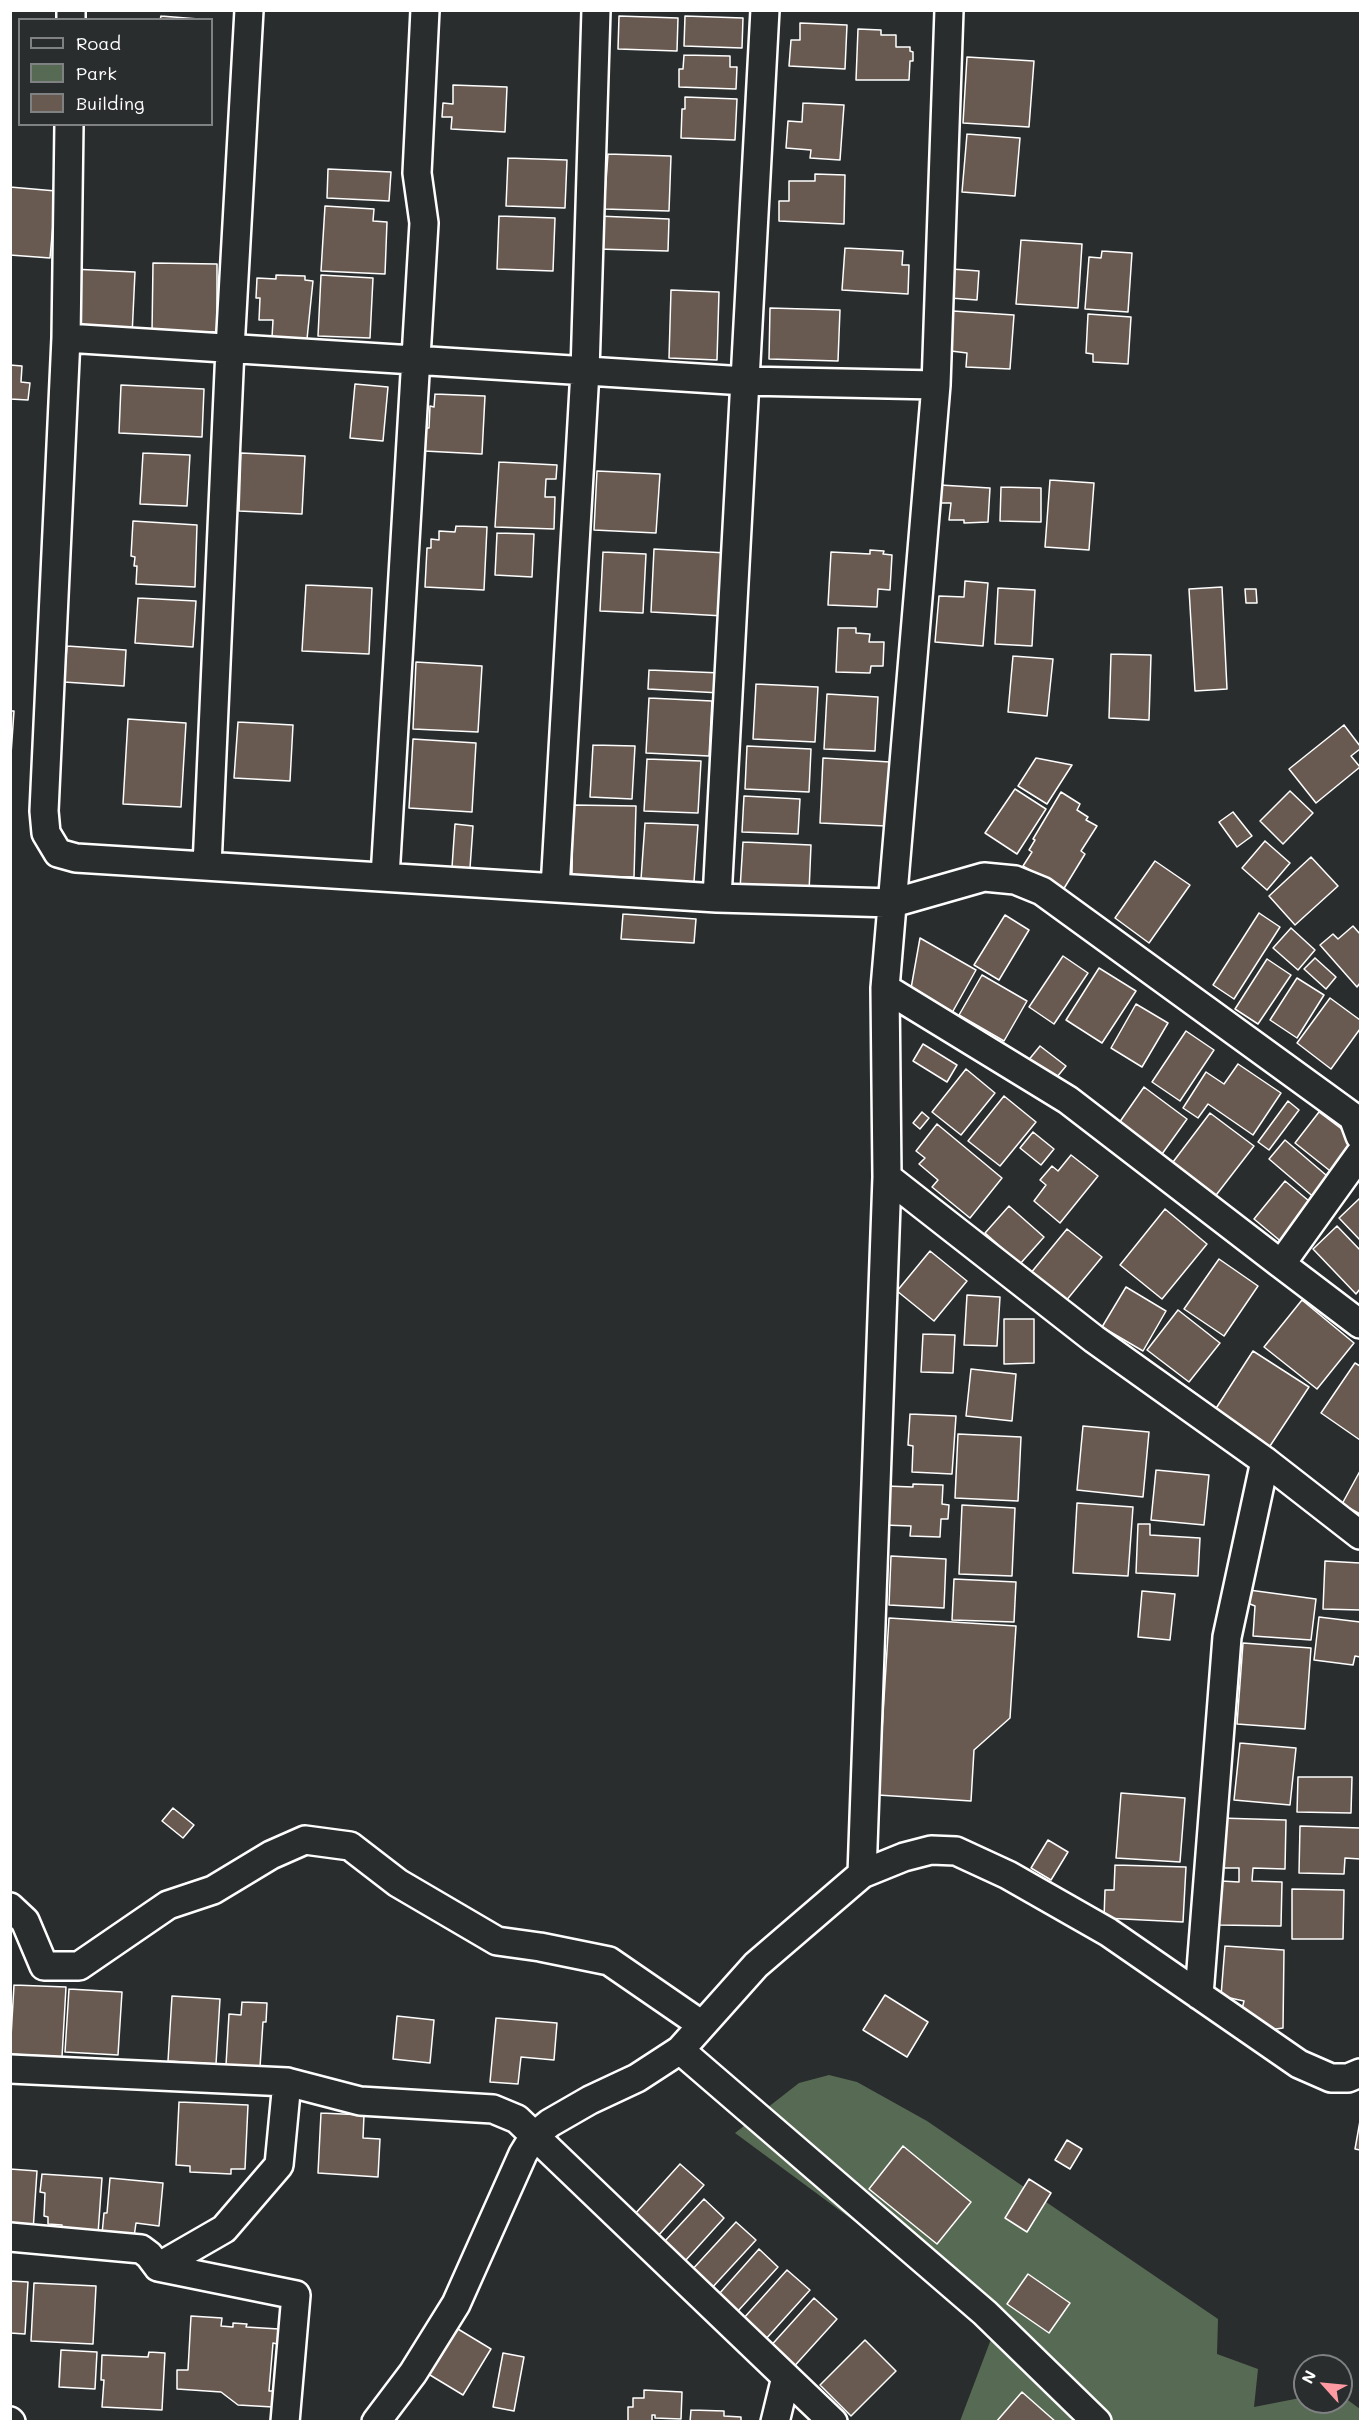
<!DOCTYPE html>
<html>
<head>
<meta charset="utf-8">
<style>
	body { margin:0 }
	#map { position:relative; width:1371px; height:2432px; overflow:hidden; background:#2a2d2e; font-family:Mali,sans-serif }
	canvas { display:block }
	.frame { position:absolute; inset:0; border:12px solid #fff; pointer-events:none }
	.legend { position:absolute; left:18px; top:18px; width:195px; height:108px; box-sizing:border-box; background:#2a2d2e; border:2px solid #7f8182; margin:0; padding:8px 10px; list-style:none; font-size:18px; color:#fff }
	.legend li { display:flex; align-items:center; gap:12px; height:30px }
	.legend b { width:30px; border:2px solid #7f8182 }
	.north { position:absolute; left:1293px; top:2354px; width:60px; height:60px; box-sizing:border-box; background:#2a2d2e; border:2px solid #7f8182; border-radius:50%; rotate:297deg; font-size:16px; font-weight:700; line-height:24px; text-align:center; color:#fff }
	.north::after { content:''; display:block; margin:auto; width:21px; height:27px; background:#ff9aa2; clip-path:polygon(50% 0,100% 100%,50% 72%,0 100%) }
</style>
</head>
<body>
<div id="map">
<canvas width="1371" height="2432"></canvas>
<div class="frame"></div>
<ul class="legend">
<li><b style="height:8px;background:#2a2d2e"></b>Road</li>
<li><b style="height:16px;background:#576a54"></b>Park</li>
<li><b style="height:16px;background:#695a51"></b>Building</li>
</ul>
<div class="north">N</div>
</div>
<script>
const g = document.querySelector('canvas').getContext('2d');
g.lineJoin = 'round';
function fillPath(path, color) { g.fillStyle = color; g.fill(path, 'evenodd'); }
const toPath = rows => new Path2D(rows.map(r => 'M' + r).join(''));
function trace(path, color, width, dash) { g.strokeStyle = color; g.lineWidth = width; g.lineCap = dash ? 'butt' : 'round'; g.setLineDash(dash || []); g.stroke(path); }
const green = toPath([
	[829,2075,857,2082,927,2121,1218,2319,1217,2354,1258,2369,1254,2407,1305,2397,1305,2402,1341,2402,1341,2395,1360,2409,1360,2421,960,2421,996,2326,735,2133,799,2083]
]);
const building = toPath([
	[161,16,211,20,160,20,161,16],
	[619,16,678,18,677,51,618,49,619,16],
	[685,16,743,18,742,48,684,46,685,16],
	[800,23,847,25,845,69,789,66,791,40,800,40,800,23],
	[858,29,881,30,881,35,896,35,896,47,910,47,910,51,913,52,913,61,910,61,909,80,856,80,858,29],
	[684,55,730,56,730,67,737,67,736,89,679,87,679,69,683,69,684,55],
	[967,57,1034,61,1029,127,963,123,967,57],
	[453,85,507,87,505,132,451,129,452,117,442,117,443,103,453,104,453,85],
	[685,97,737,99,735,140,681,138,682,109,685,109,685,97],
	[803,103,844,105,840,160,810,158,811,150,786,148,788,121,802,122,803,103],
	[967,134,1020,138,1015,196,962,192,967,134],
	[608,154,671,156,669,211,604,209,608,154],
	[508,158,567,160,565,208,506,206,508,158],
	[328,169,391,172,389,201,327,198,328,169],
	[815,174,845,175,844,224,779,221,779,201,789,201,789,181,815,181,815,174],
	[10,187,56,191,50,258,10,255,10,187],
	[325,206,374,209,373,221,387,222,385,274,321,271,325,206],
	[499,216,555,218,553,271,497,269,499,216],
	[598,216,669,219,668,251,597,249,598,216],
	[1021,240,1082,244,1078,308,1016,304,1021,240],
	[845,248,903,251,902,265,909,265,908,294,842,290,845,248],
	[1102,251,1132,253,1128,312,1085,309,1089,257,1101,258,1102,251],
	[153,263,217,264,217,332,152,332,153,263],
	[72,269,135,272,132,336,69,333,72,269],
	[952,269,979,271,977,300,950,298,952,269],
	[276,275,305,276,305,280,313,281,307,339,272,337,273,320,259,320,260,298,256,298,257,278,276,279,276,275],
	[321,275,373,278,370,338,318,336,321,275],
	[671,290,719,292,717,360,669,358,671,290],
	[770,308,840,310,838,361,769,359,770,308],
	[953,311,1014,315,1010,369,966,367,967,353,951,351,953,311],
	[1088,314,1131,317,1128,364,1093,362,1093,354,1086,353,1088,314],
	[10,365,22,366,21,382,30,383,28,400,10,399,10,365],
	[355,384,388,387,383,441,350,438,355,384],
	[121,385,204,389,202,437,119,433,121,385],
	[435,394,485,396,482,454,424,451,425,428,429,428,430,406,434,407,435,394],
	[143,453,190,455,187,506,140,504,143,453],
	[241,453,305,456,302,514,239,511,241,453],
	[499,462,557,465,556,479,546,479,545,497,555,497,554,529,495,527,499,462],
	[597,471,660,474,656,533,594,530,597,471],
	[1050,480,1094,483,1089,550,1045,547,1050,480],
	[940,485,990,488,988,522,964,523,964,520,949,520,951,503,939,503,940,485],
	[1001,487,1041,488,1041,522,1000,521,1001,487],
	[133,521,197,525,195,587,136,584,137,566,134,566,135,557,131,556,133,521],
	[456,526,487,527,484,590,425,587,427,548,431,548,431,539,439,540,439,531,455,532,456,526],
	[497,533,534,534,532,577,495,575,497,533],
	[654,549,727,553,724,616,651,612,654,549],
	[870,550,884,551,883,554,892,555,890,590,878,589,877,607,828,605,831,552,870,554,870,550],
	[603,552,646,554,643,613,600,611,603,552],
	[965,581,988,583,983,646,935,642,939,596,964,597,965,581],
	[306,585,372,588,369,654,302,651,306,585],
	[1222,587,1227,689,1195,691,1189,589,1222,587],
	[998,588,1035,590,1032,646,995,644,998,588],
	[1245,589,1256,589,1257,603,1246,603,1245,589],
	[138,598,196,601,193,647,135,643,138,598],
	[838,628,856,628,856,633,870,634,869,642,884,642,883,666,871,666,870,673,836,672,838,628],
	[67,646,126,650,124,686,64,682,67,646],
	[1111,654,1151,655,1149,720,1109,718,1111,654],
	[1013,656,1053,659,1047,716,1008,712,1013,656],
	[416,662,482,666,478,732,413,729,416,662],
	[649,670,721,673,720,693,648,689,649,670],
	[756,684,818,687,815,742,753,739,756,684],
	[827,694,878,697,875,751,824,749,827,694],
	[649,698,712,701,709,756,646,753,649,698],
	[10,711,14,711,10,769,10,711],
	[128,719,186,723,181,807,123,804,128,719],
	[238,722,293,725,290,781,234,778,238,722],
	[1344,725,1360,746,1360,749,1351,756,1360,767,1316,803,1289,769,1344,725],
	[413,739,476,743,472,812,409,808,413,739],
	[593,745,635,746,632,799,590,797,593,745],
	[747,746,811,749,809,792,745,789,747,746],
	[823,758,890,762,886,826,820,823,823,758],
	[1036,758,1072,765,1047,804,1018,786,1036,758],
	[647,759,701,761,698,813,644,811,647,759],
	[1015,789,1046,809,1017,854,985,833,1015,789],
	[1290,791,1313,813,1283,844,1260,821,1290,791],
	[1061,792,1080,804,1077,810,1088,817,1086,820,1097,826,1081,851,1085,854,1063,890,1023,866,1032,852,1029,850,1035,840,1033,839,1061,792],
	[744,796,800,799,798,834,742,832,744,796],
	[573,805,636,806,634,877,572,876,573,805],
	[1233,812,1252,836,1237,847,1219,822,1233,812],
	[645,823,698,825,694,882,641,879,645,823],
	[455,824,473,826,470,868,452,867,455,824],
	[1265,841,1290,863,1267,890,1242,868,1265,841],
	[743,842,811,845,809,892,740,889,743,842],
	[1311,857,1338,886,1295,925,1269,896,1311,857],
	[1155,861,1190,885,1149,943,1115,918,1155,861],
	[1259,913,1280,927,1234,999,1213,985,1259,913],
	[623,914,696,919,694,943,621,939,623,914],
	[1005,915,1029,930,999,980,974,965,1005,915],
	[1353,926,1360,934,1360,983,1357,987,1320,945,1333,934,1338,939,1353,926],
	[1291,928,1315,950,1298,970,1273,948,1291,928],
	[920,938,976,970,948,1020,910,994,920,938],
	[1063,956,1088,973,1054,1024,1029,1007,1063,956],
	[1315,958,1336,977,1326,989,1304,969,1315,958],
	[1267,959,1291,975,1258,1024,1235,1009,1267,959],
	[1099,968,1136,991,1102,1043,1066,1020,1099,968],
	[982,975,1027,1001,1004,1041,959,1015,982,975],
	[1297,978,1324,995,1297,1038,1270,1020,1297,978],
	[1330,998,1360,1020,1360,1029,1331,1069,1297,1043,1330,998],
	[1136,1004,1168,1023,1142,1067,1111,1048,1136,1004],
	[1186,1031,1214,1050,1180,1101,1152,1082,1186,1031],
	[923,1044,957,1065,947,1082,913,1061,923,1044],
	[1040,1046,1066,1066,1052,1083,1027,1062,1040,1046],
	[1238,1064,1281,1093,1253,1135,1208,1104,1198,1118,1183,1108,1206,1072,1224,1084,1238,1064],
	[966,1069,995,1093,961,1135,932,1112,966,1069],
	[1144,1087,1187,1119,1162,1154,1119,1123,1144,1087],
	[1004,1096,1036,1122,1000,1166,968,1141,1004,1096],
	[1288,1101,1299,1110,1269,1150,1258,1142,1288,1101],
	[922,1112,929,1118,920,1129,913,1123,922,1112],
	[1319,1112,1359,1142,1334,1174,1295,1143,1319,1112],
	[1210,1113,1254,1146,1210,1203,1167,1170,1210,1113],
	[937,1124,1002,1178,970,1218,932,1187,938,1180,919,1164,925,1158,916,1151,937,1124],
	[1033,1132,1054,1149,1041,1165,1020,1148,1033,1132],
	[1285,1140,1333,1181,1317,1200,1269,1159,1285,1140],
	[1071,1155,1098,1176,1060,1223,1034,1201,1046,1185,1040,1180,1052,1166,1058,1171,1071,1155],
	[1285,1181,1315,1206,1284,1244,1254,1219,1285,1181],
	[1360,1198,1360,1240,1339,1218,1360,1198],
	[1009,1206,1044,1237,1020,1264,985,1233,1009,1206],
	[1165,1209,1207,1244,1162,1299,1120,1265,1165,1209],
	[1337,1226,1360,1250,1360,1289,1356,1294,1313,1249,1337,1226],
	[1067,1229,1102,1257,1065,1302,1030,1274,1067,1229],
	[930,1251,967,1281,934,1321,897,1291,930,1251],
	[1219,1259,1258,1286,1224,1336,1184,1309,1219,1259],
	[1126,1287,1166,1311,1143,1351,1102,1327,1126,1287],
	[967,1295,1000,1297,997,1346,964,1345,967,1295],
	[1302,1300,1354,1343,1317,1389,1264,1347,1302,1300],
	[1178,1310,1220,1343,1189,1382,1147,1350,1178,1310],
	[1004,1319,1034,1319,1034,1363,1004,1364,1004,1319],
	[923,1334,955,1335,953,1373,921,1372,923,1334],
	[1253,1351,1309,1387,1268,1449,1213,1413,1253,1351],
	[1355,1363,1360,1366,1360,1440,1321,1413,1355,1363],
	[971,1369,1016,1374,1012,1421,966,1416,971,1369],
	[910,1414,956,1416,952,1474,912,1472,913,1446,908,1445,910,1414],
	[1083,1426,1149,1432,1143,1497,1077,1490,1083,1426],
	[958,1434,1021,1437,1018,1501,955,1498,958,1434],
	[1156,1470,1209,1475,1204,1525,1151,1520,1156,1470],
	[1360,1471,1360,1514,1342,1504,1360,1471],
	[913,1484,943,1485,942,1504,949,1505,948,1519,941,1519,940,1537,910,1536,911,1526,884,1525,886,1486,913,1487,913,1484],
	[1077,1503,1133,1507,1128,1576,1073,1573,1077,1503],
	[962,1505,1015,1508,1012,1576,959,1574,962,1505],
	[1138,1524,1150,1524,1150,1535,1200,1538,1198,1576,1136,1573,1138,1524],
	[891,1556,946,1559,944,1608,889,1605,891,1556],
	[1325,1561,1360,1563,1360,1610,1323,1609,1325,1561],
	[954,1579,1016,1582,1014,1622,952,1620,954,1579],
	[1249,1590,1316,1599,1311,1640,1253,1636,1255,1606,1245,1602,1249,1590],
	[1142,1591,1175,1594,1170,1640,1138,1637,1142,1591],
	[1319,1617,1360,1622,1360,1657,1355,1656,1353,1665,1314,1660,1319,1617],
	[889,1618,1016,1626,1010,1718,974,1750,971,1801,878,1795,889,1618],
	[1243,1643,1311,1648,1305,1729,1237,1724,1243,1643],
	[1240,1743,1296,1748,1290,1805,1234,1800,1240,1743],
	[1298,1777,1352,1777,1351,1813,1297,1812,1298,1777],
	[1121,1793,1185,1798,1180,1862,1116,1858,1121,1793],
	[173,1808,194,1825,183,1838,162,1821,173,1808],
	[1220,1818,1286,1820,1285,1869,1253,1868,1252,1881,1282,1882,1281,1926,1219,1925,1221,1881,1239,1882,1239,1868,1219,1868,1220,1818],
	[1300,1826,1360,1828,1360,1859,1345,1858,1344,1874,1299,1873,1300,1826],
	[1048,1840,1068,1852,1051,1880,1031,1868,1048,1840],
	[1115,1865,1186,1867,1183,1922,1104,1918,1105,1890,1114,1890,1115,1865],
	[1292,1889,1344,1890,1343,1939,1292,1939,1292,1889],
	[1225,1946,1284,1950,1283,2028,1262,2031,1241,2013,1244,2001,1221,1996,1225,1946],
	[14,1985,66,1987,62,2057,10,2054,14,1985],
	[69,1989,122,1992,118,2055,65,2052,69,1989],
	[885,1995,928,2022,907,2057,863,2030,885,1995],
	[172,1996,220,1999,216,2064,168,2061,172,1996],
	[242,2002,267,2003,266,2022,263,2022,260,2067,226,2065,229,2014,241,2015,242,2002],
	[397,2016,434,2020,430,2063,393,2059,397,2016],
	[496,2018,557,2023,554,2060,521,2057,518,2084,490,2082,496,2018],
	[179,2102,248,2105,245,2169,231,2169,231,2174,190,2172,190,2166,176,2165,179,2102],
	[321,2113,364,2115,363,2138,380,2139,378,2177,318,2173,321,2113],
	[1360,2121,1360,2150,1355,2149,1360,2121],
	[1067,2140,1082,2149,1070,2169,1055,2160,1067,2140],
	[903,2146,971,2202,937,2244,869,2189,903,2146],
	[680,2164,704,2185,657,2237,634,2215,680,2164],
	[10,2169,37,2171,33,2231,10,2229,10,2169],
	[42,2174,102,2178,98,2234,61,2231,62,2225,48,2224,48,2217,44,2216,45,2193,40,2192,42,2174],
	[110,2178,163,2183,159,2226,136,2223,134,2237,102,2234,104,2213,107,2213,110,2178],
	[1029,2179,1051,2193,1027,2232,1005,2218,1029,2179],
	[704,2199,724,2218,685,2261,664,2242,704,2199],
	[736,2222,756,2240,710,2290,690,2272,736,2222],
	[759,2249,778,2267,738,2311,719,2294,759,2249],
	[787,2270,810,2290,765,2340,743,2319,787,2270],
	[1028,2274,1070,2303,1049,2333,1007,2304,1028,2274],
	[10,2281,28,2282,25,2334,10,2333,10,2281],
	[34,2283,96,2286,93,2344,31,2341,34,2283],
	[814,2298,837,2319,790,2371,767,2350,814,2298],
	[191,2316,222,2318,221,2326,233,2327,233,2323,247,2324,246,2327,279,2329,277,2344,273,2343,269,2391,275,2391,273,2407,238,2405,221,2392,177,2389,177,2370,188,2370,191,2316],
	[453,2326,491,2349,463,2395,425,2372,453,2326],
	[865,2340,896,2371,851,2416,820,2385,865,2340],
	[61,2350,97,2352,95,2389,59,2387,61,2350],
	[149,2352,165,2353,162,2410,102,2407,104,2380,101,2380,102,2355,148,2357,149,2352],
	[503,2353,524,2357,514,2411,493,2407,503,2353],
	[644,2390,682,2392,681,2419,655,2418,655,2415,652,2415,652,2422,628,2422,628,2407,633,2407,633,2398,644,2398,644,2390],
	[1022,2392,1056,2422,996,2422,1022,2392],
	[691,2410,724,2411,724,2416,741,2417,741,2422,690,2422,691,2410]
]);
const street = toPath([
	[71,20,71,10],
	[69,124,66,338,44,811,46,833,58,853,76,858,717,898,893,903,984,877,1015,880,1042,891,1353,1117,1360,1136],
	[66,338,745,381,936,385],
	[207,866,230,349,249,10],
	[385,877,424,223,417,173,425,10],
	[555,888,585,371,596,10],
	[717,898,765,10],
	[885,988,1068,1100,1281,1264],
	[1360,1154,1281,1264,1360,1324],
	[887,1177,1094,1339,1265,1461,1360,1535],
	[862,1874,887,1177,885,988,936,385,949,10],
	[10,1907,25,1921,44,1966,79,1966,168,1905,213,1890,271,1855,305,1840,350,1846,398,1883,497,1941,540,1947,609,1961,702,2025],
	[1199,1995,1227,1637,1265,1461],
	[680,2050,985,2313,1097,2422],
	[10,2069,287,2082,360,2101,493,2109,517,2119,833,2422],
	[10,2237,141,2249,149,2255,158,2267,296,2295,285,2422],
	[158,2267,224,2229,279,2165,287,2082],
	[10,2421,11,2422],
	[376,2422,413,2373,456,2304,523,2154,534,2136,550,2123,590,2100,637,2078,680,2050,756,1965,862,1874,904,1857,931,1850,956,1851,1008,1875,1108,1932,1299,2064,1331,2078,1348,2078,1360,2073],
	[775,2422,786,2377]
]);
fillPath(green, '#576a54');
fillPath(building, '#695a51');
trace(building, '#fff', 1.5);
trace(street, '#fff', 32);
trace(street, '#2a2d2e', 27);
</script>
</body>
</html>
